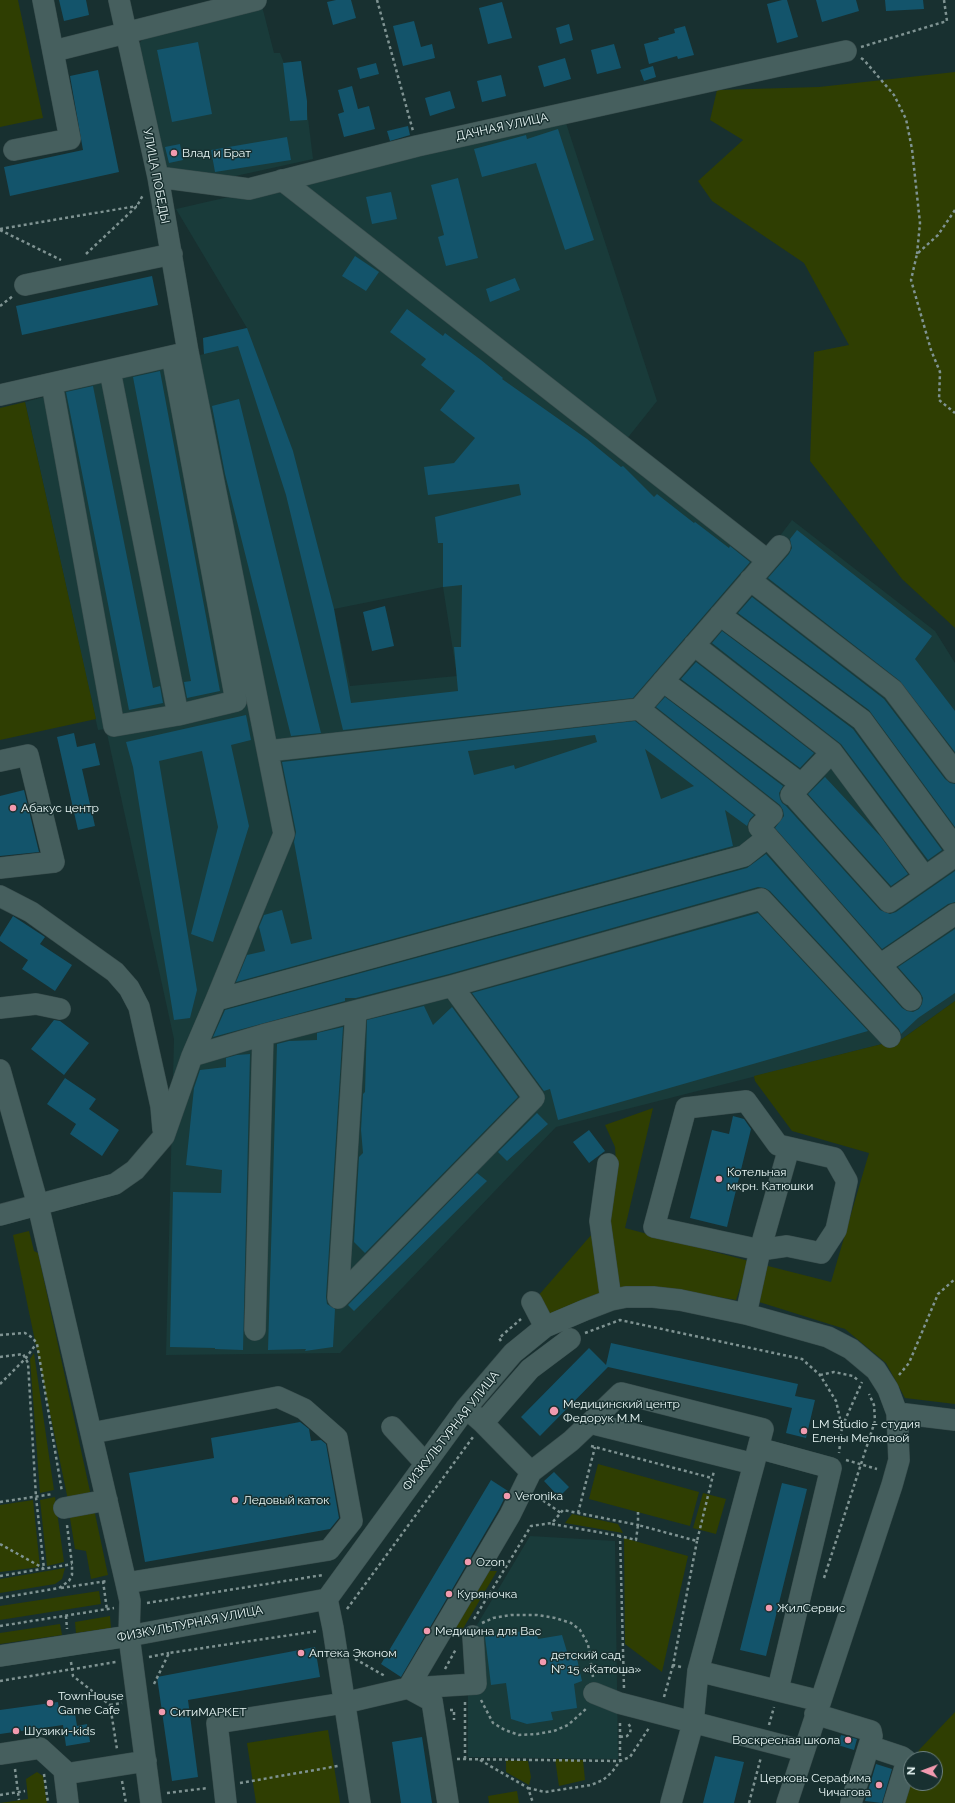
<!DOCTYPE html>
<html>
<head>
<meta charset="utf-8">
<style>
	body { margin:0 }
	#map { position:relative; width:955px; height:1803px; overflow:hidden; background:#183030; font-family:Raleway,sans-serif }
	canvas { display:block }
	.north { position:absolute; left:903px; top:1751px; width:40px; height:40px; box-sizing:border-box; background:#183030; border:1px solid #6c8080; border-radius:50%; rotate:271deg; font-size:11px; font-weight:700; line-height:16px; text-align:center; color:#eaf8f7 }
	.north::after { content:''; display:block; margin:auto; width:14px; height:18px; background:#f29aaf; clip-path:polygon(50% 0,100% 100%,50% 72%,0 100%) }
</style>
</head>
<body>
<div id="map">
<canvas width="955" height="1803"></canvas>
<div class="north">N</div>
</div>
<script>
const g = document.querySelector('canvas').getContext('2d');
g.lineJoin = 'round';
function fillPath(path, color) { g.fillStyle = color; g.fill(path, 'evenodd'); }
const toPath = rows => new Path2D(rows.map(r => 'M' + r).join(''));
function trace(path, color, width, dash) { g.strokeStyle = color; g.lineWidth = width; g.lineCap = dash ? 'butt' : 'round'; g.setLineDash(dash || []); g.stroke(path); }
function drawText(font, color, halo, rows, align = 'center') {
  g.font = font + ' Raleway,sans-serif'; g.lineWidth = 3; g.setLineDash([]); g.textBaseline = 'middle'; g.strokeStyle = halo; g.fillStyle = color; for (const [text, x, y, turn = 0] of rows) {
    g.save(); g.translate(x, y); g.rotate((+turn || 0) * Math.PI / 180); g.textAlign = isNaN(turn) ? turn : align; if (halo) g.strokeText(text, 0, 0); g.fillText(text, 0, 0); g.restore();
  }
}
const built = toPath([
	[262,6,274,53,280,53,284,63,301,61,313,159,167,191,136,48,142,40,154,33],
	[565,120,657,401,618,450,767,553,792,520,935,631,955,663,955,1001,902,1039,556,1127,340,1353,166,1355,174,1039,106,729,98,730,25,402,204,354,203,338,247,328,176,209],
	[443,587,457,676,350,686,334,609],
	[530,1536,615,1541,618,1759,468,1757,468,1640]
]);
const green = toPath([
	[0,0,18,0,43,118,0,127],
	[955,72,955,628,902,579,810,461,814,352,849,345,804,263,712,201,698,181,743,140,710,120,717,90,819,87],
	[25,402,96,719,0,740,0,408],
	[955,1001,955,1404,905,1398,886,1363,845,1329,756,1301,764,1265,831,1282,869,1153,792,1131,755,1081,754,1076,902,1039],
	[653,1108,625,1228,749,1261,736,1300,659,1287,618,1287,607,1221,617,1177,615,1147,605,1125],
	[29,1231,34,1251,38,1253,91,1496,68,1500,13,1235],
	[592,1234,600,1293,548,1315,538,1296],
	[34,1353,54,1490,40,1493,30,1359],
	[598,1464,699,1492,690,1526,589,1499],
	[703,1493,726,1499,716,1534,693,1528],
	[55,1497,64,1562,47,1566,40,1500],
	[33,1500,40,1567,0,1572,0,1505],
	[94,1509,108,1575,91,1579,86,1551,75,1549,69,1512],
	[572,1514,618,1524,623,1533,565,1523],
	[624,1538,688,1556,662,1672,625,1644],
	[65,1568,62,1579,55,1584,0,1593,0,1579],
	[481,1571,497,1571,461,1632,449,1623],
	[99,1591,101,1604,0,1620,0,1606],
	[110,1616,111,1628,76,1633,75,1622],
	[60,1624,62,1635,0,1644,0,1633],
	[955,1712,955,1803,902,1803,911,1783,935,1783,935,1759,916,1759,919,1750],
	[328,1730,340,1803,256,1803,247,1743],
	[555,1759,583,1760,585,1780,559,1786],
	[506,1760,528,1761,531,1777,529,1785,506,1772],
	[37,1772,43,1776,47,1803,0,1803,28,1799,26,1779],
	[517,1791,519,1803,489,1803,488,1796]
]);
const building = toPath([
	[59,0,86,0,89,15,64,21],
	[336,0,351,0,356,18,333,25,327,2],
	[782,0,787,0,798,37,777,43,767,4],
	[816,0,856,0,859,11,822,22],
	[885,0,923,0,924,9,886,11],
	[502,2,512,38,488,44,479,8],
	[414,21,421,47,432,44,435,58,403,66,393,26],
	[569,24,573,40,560,44,556,28],
	[685,26,694,55,678,59,677,56,649,64,644,44,659,40,658,38,675,33,674,29],
	[198,42,212,114,172,122,157,50],
	[614,44,621,68,597,74,591,50],
	[565,58,571,79,544,87,538,66],
	[301,61,307,101,307,120,290,121,283,63],
	[376,63,379,74,360,79,357,68],
	[653,66,656,77,644,81,640,70],
	[98,70,119,172,10,196,4,167,83,150,70,76],
	[501,75,506,96,482,102,477,81],
	[352,86,358,109,369,106,375,129,344,137,338,114,344,112,338,90],
	[450,91,455,108,430,116,425,98],
	[408,126,410,135,390,141,387,131],
	[558,129,594,240,565,250,536,163,482,177,474,149,526,135,527,139],
	[287,137,291,160,215,172,211,150],
	[180,144,183,160,169,163,165,147],
	[458,178,478,258,446,266,438,237,444,235,431,185],
	[391,192,397,219,372,224,366,197],
	[355,256,379,272,366,291,342,276],
	[152,276,158,305,22,335,16,306],
	[515,278,520,290,490,302,486,289],
	[407,309,443,336,445,333,481,360,503,378,502,379,587,439,621,467,623,466,654,497,657,494,694,523,695,522,729,548,730,546,750,562,633,698,343,730,286,495,238,346,204,354,203,338,247,328,293,451,334,609,351,703,458,691,454,647,461,647,462,585,443,587,443,543,438,543,435,517,521,495,519,484,428,495,424,467,454,463,475,438,440,410,455,391,421,365,426,359,390,332],
	[160,371,220,691,187,698,184,682,191,681,133,377],
	[93,386,153,688,160,686,163,703,129,710,66,392],
	[239,399,321,733,291,736,225,474,212,406],
	[797,530,932,636,915,659,955,711,955,752,900,681,768,578,789,554,792,548,790,539],
	[752,597,884,699,945,779,950,783,955,784,955,827,869,710,738,613],
	[385,606,394,646,372,651,363,612],
	[722,631,853,729,942,850,928,860,841,744,712,643],
	[696,662,814,753,800,768,681,679],
	[665,697,783,786,779,793,780,799,782,803,786,806,880,910,890,914,896,912,955,871,955,902,948,904,882,949,775,828,784,816,783,810,780,805,656,707],
	[246,715,251,740,231,745,249,826,213,942,191,934,218,827,202,751,159,761,197,990,190,1018,174,1020,133,767,126,742],
	[635,721,754,815,750,819,747,826,725,810,733,846,236,982,247,955,265,951,259,927,264,915,282,910,291,944,312,939,294,842,296,832,282,762],
	[595,735,597,742,515,769,514,765,474,775,468,751],
	[645,749,694,786,661,799],
	[74,733,77,747,95,743,100,765,82,769,95,826,78,830,57,737],
	[825,777,881,837,908,874,891,886,808,794],
	[24,790,39,852,0,856,0,796],
	[766,854,902,1008,907,1011,913,1012,919,1009,922,1004,923,998,920,992,898,967,955,929,955,993,918,1018,901,1034,899,1029,770,891,765,888,758,887,449,974,356,998,345,998,345,1001,213,1037,225,1010,747,868],
	[758,913,868,1031,558,1120,550,1089,544,1091,472,993],
	[13,916,45,937,40,944,72,965,55,991,22,969,28,960,0,941,0,937],
	[424,1006,433,1025,452,1007,518,1097,365,1253,354,1242,359,1157,363,1153,361,1130,363,1094,365,1092,367,1020],
	[54,1020,60,1021,89,1043,64,1075,31,1049],
	[343,1027,326,1297,327,1304,335,1309,333,1347,305,1351,306,1349,268,1350,277,1044,289,1041,317,1040,317,1033],
	[250,1054,243,1350,215,1349,215,1348,170,1347,173,1192,221,1193,222,1170,186,1165,194,1088,200,1070,226,1067,226,1058,237,1055],
	[65,1078,96,1099,89,1109,119,1130,102,1156,70,1134,76,1124,47,1104],
	[537,1113,548,1124,507,1161,498,1152],
	[733,1116,744,1119,751,1129,727,1227,690,1218,712,1130,729,1134],
	[589,1130,605,1151,589,1163,573,1142],
	[477,1173,487,1181,354,1311,348,1305],
	[611,1343,798,1384,795,1396,815,1400,806,1438,786,1433,792,1408,608,1367,540,1436,521,1417,589,1348,606,1365],
	[300,1422,309,1429,311,1441,321,1440,326,1444,339,1518,330,1529,145,1562,129,1473,214,1458,211,1438],
	[554,1472,569,1487,559,1497,544,1481],
	[491,1480,508,1491,499,1509,401,1677,381,1664],
	[782,1483,807,1489,766,1656,740,1650],
	[536,1629,538,1639,562,1635,568,1655,576,1654,582,1681,574,1684,577,1708,551,1712,553,1720,527,1724,511,1719,506,1683,491,1685,485,1637],
	[315,1647,320,1677,188,1700,198,1777,172,1781,157,1677],
	[58,1702,59,1709,74,1707,77,1726,87,1724,90,1742,66,1746,63,1725,0,1734,0,1710],
	[841,1735,857,1739,854,1750,838,1745],
	[422,1737,432,1803,401,1803,392,1742],
	[715,1756,744,1762,734,1803,703,1803],
	[876,1764,892,1769,882,1803,865,1801]
]);
const path = toPath([
	[377,0,413,131],
	[861,47,947,21,944,0],
	[861,58,864,60,894,95,906,119,912,149,920,223,917,254],
	[955,210,938,235,917,254,911,280,931,350,940,372,939,400,955,413],
	[0,229,137,206],
	[0,230,61,260],
	[86,254,137,206,143,195],
	[0,306,13,296],
	[585,1333,620,1320,802,1359,820,1375,836,1401,842,1427,839,1453],
	[0,1335,25,1333,33,1338,37,1344,62,1492],
	[501,1341,499,1338,521,1319],
	[0,1357,23,1354,28,1363,36,1497,44,1569],
	[820,1375,834,1372,853,1376,859,1381],
	[899,1375,909,1363,938,1294,955,1279],
	[0,1384,26,1358,36,1344],
	[842,1427,862,1382],
	[591,1446,712,1478],
	[846,1460,877,1469],
	[538,1497,561,1513],
	[0,1502,53,1494],
	[578,1513,595,1447],
	[552,1524,620,1536],
	[0,1544,43,1568],
	[0,1576,72,1564],
	[824,1578,875,1421,874,1405,869,1394],
	[103,1581,107,1610],
	[61,1588,107,1581],
	[0,1598,59,1588,69,1581,72,1575,72,1564,67,1525],
	[147,1603,323,1575],
	[347,1609,473,1437],
	[66,1616,67,1629],
	[474,1619,531,1526,552,1523,563,1510,638,1525,638,1512],
	[482,1623,493,1618,511,1615,537,1615,555,1618,571,1623,580,1630,588,1644,593,1677],
	[0,1626,114,1608],
	[149,1657,169,1653],
	[355,1659,385,1676],
	[71,1662,73,1676,110,1705,117,1749],
	[681,1667,673,1665,697,1541],
	[445,1669,456,1649],
	[0,1681,116,1662],
	[154,1684,169,1653,318,1631],
	[624,1688,620,1536,636,1540,638,1525,697,1541,714,1471],
	[664,1697,673,1665],
	[481,1700,493,1723,505,1730,519,1735,537,1734,554,1731,568,1725,587,1708],
	[465,1702,465,1759],
	[110,1705,122,1703],
	[450,1710,454,1710,454,1720],
	[769,1725,774,1707],
	[620,1737,627,1736,630,1733,631,1728,628,1723],
	[457,1759,620,1761,620,1721],
	[480,1760,528,1788,533,1803],
	[15,1769,19,1800],
	[44,1774,48,1803],
	[122,1781,126,1803],
	[240,1783,338,1766],
	[528,1788,545,1792,591,1785,603,1780,612,1772,620,1761,630,1757,649,1728],
	[167,1793,208,1788],
	[0,1795,25,1791],
	[749,1803,761,1757]
]);
const minor = toPath([
	[119,0,158,177,188,352,284,834,216,1000],
	[54,51,256,0],
	[14,150,70,139,43,0],
	[158,177,249,189,417,146,846,51],
	[282,180,767,560],
	[25,285,172,254],
	[110,371,178,715,236,701,172,356],
	[52,384,114,726,178,715],
	[0,395,185,353],
	[750,580,893,690,955,772],
	[720,615,862,720,955,847],
	[694,645,832,752,925,877],
	[663,681,801,784],
	[639,709,772,814,759,827,911,1000],
	[268,751,639,709,780,546],
	[0,761,28,755,54,862,0,868],
	[792,794,889,902,955,856],
	[791,795,832,752],
	[0,896,31,912,115,972,129,988,139,1007,161,1106,163,1129],
	[880,965,955,914],
	[0,1008,36,1004,60,1009],
	[192,1056,263,1035,452,986,761,899,890,1037],
	[0,1070,38,1205,126,1583,329,1550,352,1521,337,1438,304,1409,278,1397,92,1433],
	[608,1164,600,1221,611,1300],
	[0,1215,115,1184,135,1170,164,1136,192,1056,216,1000,744,856,768,837],
	[338,1298,534,1098,452,986],
	[338,1298,356,1011],
	[532,1302,545,1327],
	[746,1314,760,1250,787,1246,821,1253,836,1230,847,1181,834,1158,778,1145,746,1101,686,1108,654,1227,760,1250,789,1148],
	[255,1330,263,1035],
	[466,1408,483,1423,531,1472,571,1441,590,1423,754,1464,758,1448,831,1468,778,1689],
	[897,1413,955,1420],
	[483,1423,530,1369,570,1339],
	[590,1423,621,1393,763,1429,758,1448],
	[392,1427,425,1463],
	[64,1508,107,1500],
	[126,1583,130,1601,129,1636,151,1803],
	[327,1599,333,1628,360,1803],
	[0,1656,129,1636,327,1599,466,1408,513,1353,545,1327,585,1310,611,1300,626,1297,653,1297,680,1300,746,1314,828,1337,851,1349,876,1370,888,1389,897,1413,899,1460,892,1485,787,1803],
	[698,1671,820,1701],
	[408,1688,432,1701,448,1803],
	[411,1688,476,1684,473,1636],
	[594,1693,619,1703,804,1751],
	[815,1714,871,1731,872,1736,851,1803],
	[869,1746,902,1757,906,1760,906,1764,894,1803],
	[0,1754,40,1748,64,1770,68,1803],
	[65,1774,146,1761],
	[226,1803,217,1723,344,1703,408,1688,510,1515,531,1472],
	[671,1803,693,1723,698,1671,754,1464]
]);
const markers = [
	[174,153,4,"#f29aaf"],
	[13,808,4,"#f29aaf"],
	[719,1179,4,"#f29aaf"],
	[554,1411,5,"#f29aaf"],
	[804,1431,4,"#f29aaf"],
	[507,1496,4,"#f29aaf"],
	[235,1500,4,"#f29aaf"],
	[468,1562,4,"#f29aaf"],
	[449,1594,4,"#f29aaf"],
	[769,1608,4,"#f29aaf"],
	[427,1631,4,"#f29aaf"],
	[301,1653,4,"#f29aaf"],
	[543,1662,4,"#f29aaf"],
	[50,1703,4,"#f29aaf"],
	[162,1712,4,"#f29aaf"],
	[16,1731,4,"#f29aaf"],
	[848,1740,4,"#f29aaf"],
	[879,1785,4,"#f29aaf"]
];
const streetNames = [
	["ДАЧНАЯ УЛИЦА",502,127,-12],
	["УЛИЦА ПОБЕДЫ",156,176,79],
	["ФИЗКУЛЬТУРНАЯ УЛИЦА",451,1431,-52],
	["ФИЗКУЛЬТУРНАЯ УЛИЦА",190,1624,-11]
];
const poiNames = [
	["Влад и Брат",182,153],
	["Абакус центр",21,808],
	["Котельная",727,1172],
	["мкрн. Катюшки",727,1186],
	["Медицинский центр",563,1404],
	["Федорук М.М.",563,1418],
	["LM Studio – студия",812,1424],
	["Елены Мелковой",812,1438],
	["Veronika",515,1496],
	["Ледовый каток",243,1500],
	["Ozon",476,1562],
	["Куряночка",457,1594],
	["ЖилСервис",777,1608],
	["Медицина для Вас",435,1631],
	["Аптека Эконом",309,1653],
	["детский сад",551,1655],
	["№ 15 «Катюша»",551,1669],
	["TownHouse",58,1696],
	["Game Cafe",58,1710],
	["СитиМАРКЕТ",170,1712],
	["Шузики-kids",24,1731],
	["Воскресная школа",840,1740,"right"],
	["Церковь Серафима",871,1778,"right"],
	["Чичагова",871,1792,"right"]
];
fillPath(built, '#193b3a');
fillPath(green, '#2f3e02');
fillPath(building, '#13546b');
trace(minor, '#3a4e4e', 22);
trace(path, '#7f9392', 2.5, [3, 3]);
trace(minor, '#465f5e', 21);
for (const [x, y, r, color] of markers) { const dot = new Path2D(); dot.arc(x, y, r, 0, 2 * Math.PI); g.fillStyle = color; g.fill(dot); trace(dot, '#183030', 1.5); }
drawText('12px', '#eaf8f7', '#183030', streetNames);
drawText('12px', '#eaf8f7', '#183030', poiNames, 'left');
</script>
</body>
</html>
